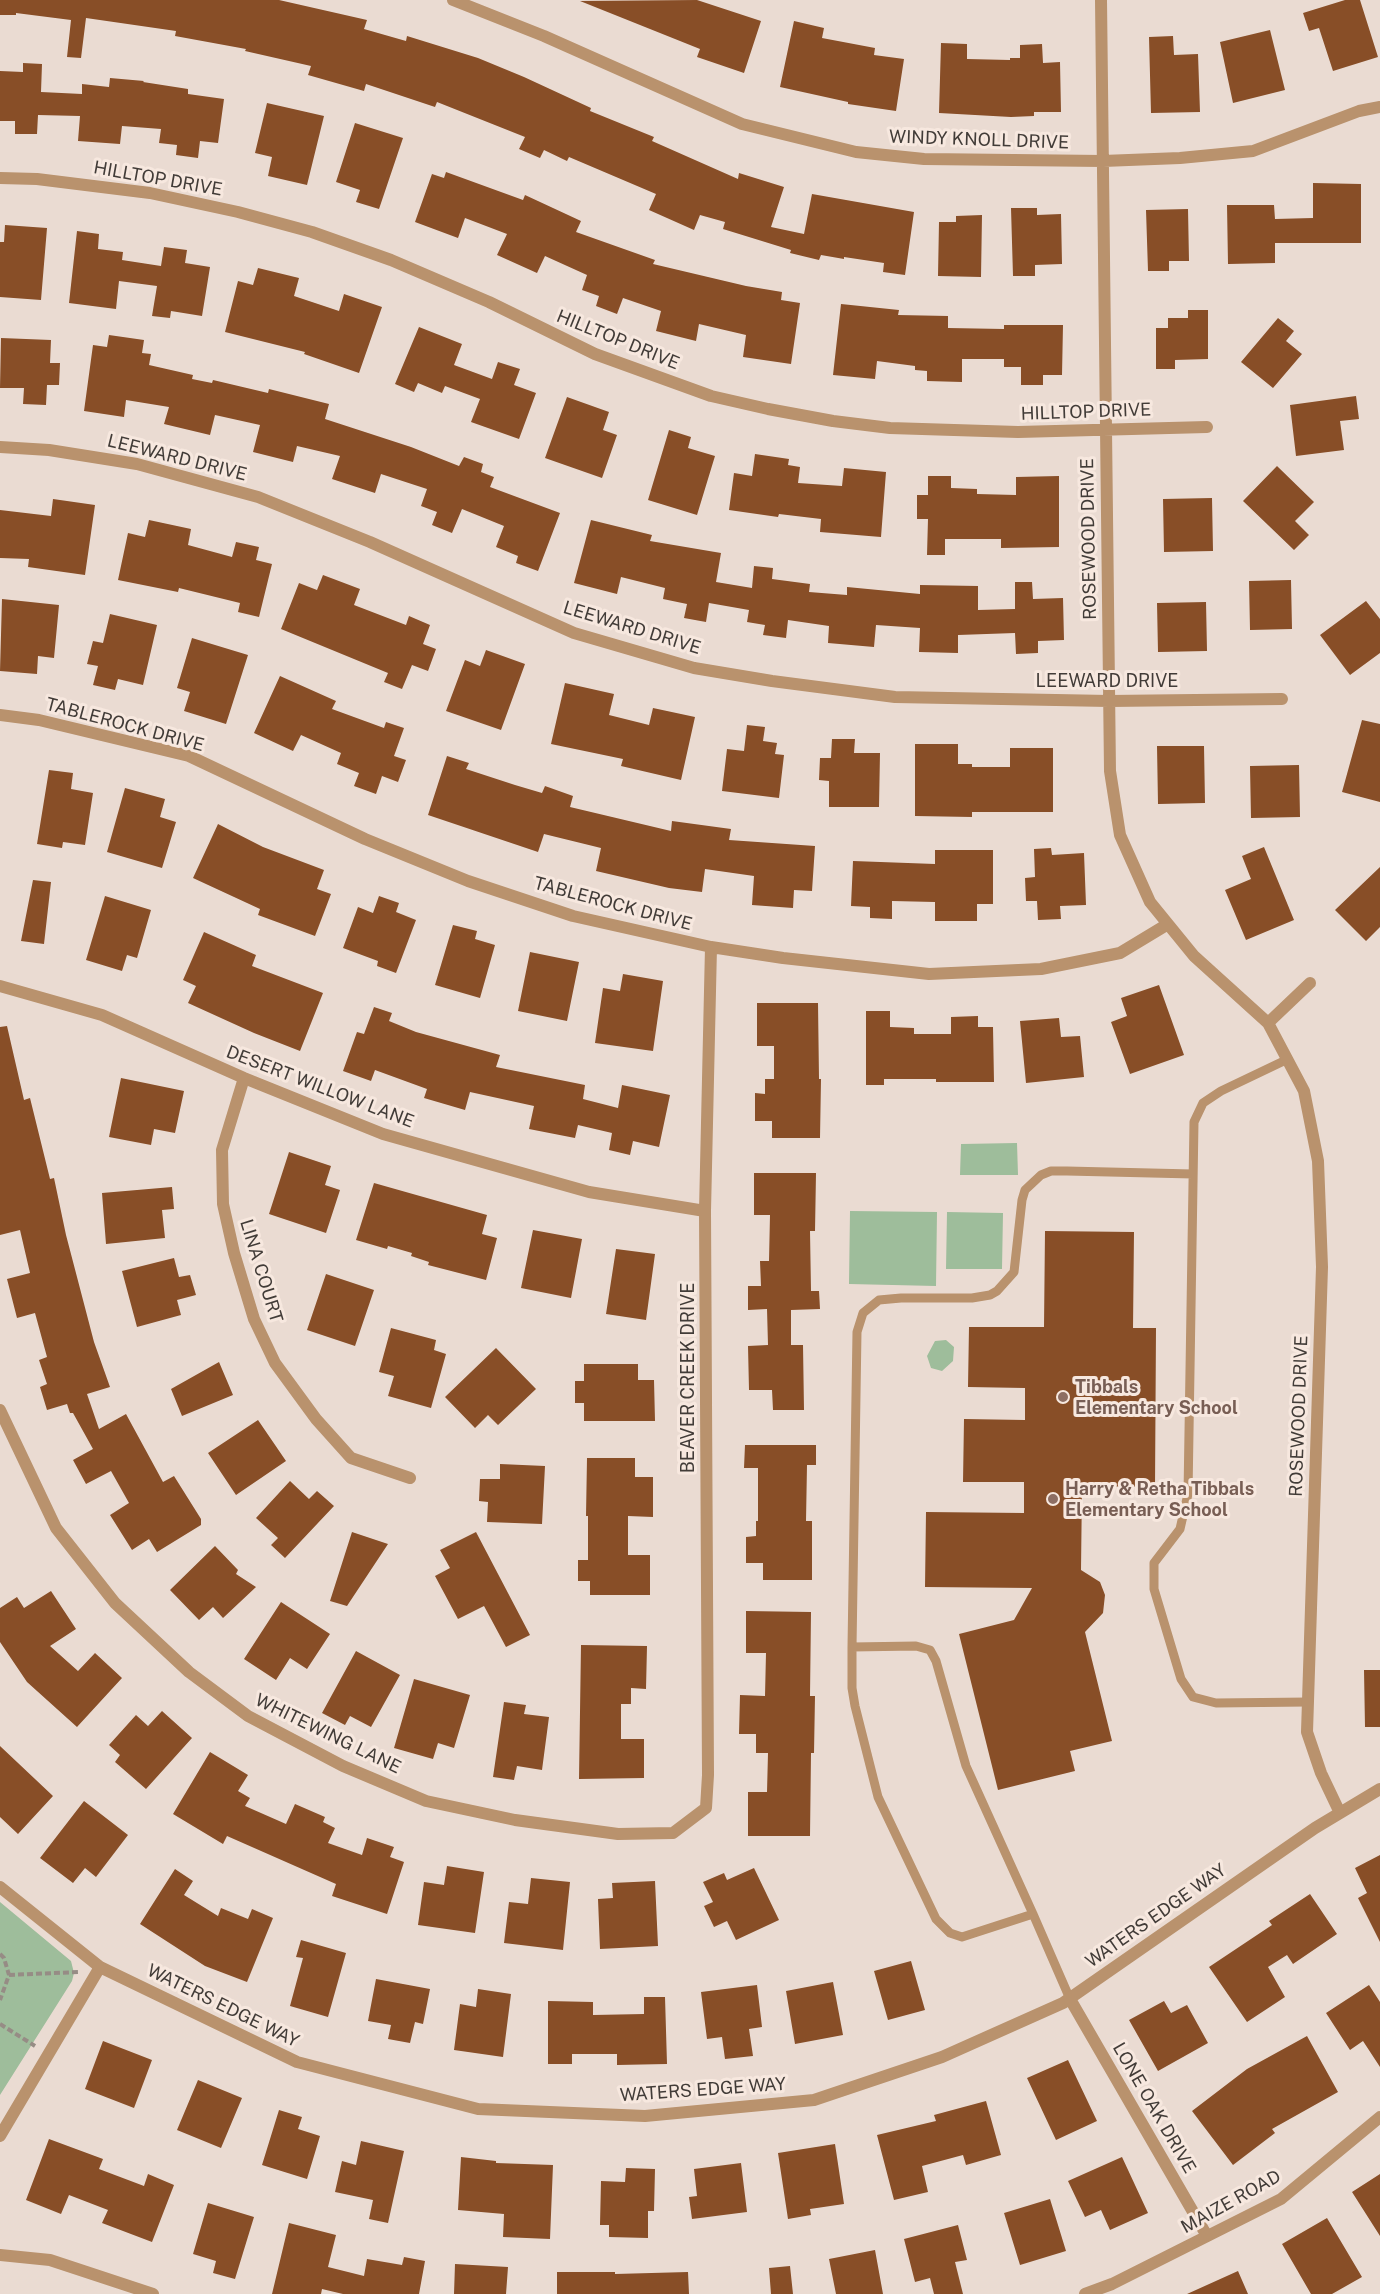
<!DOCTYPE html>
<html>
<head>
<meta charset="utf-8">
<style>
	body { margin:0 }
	canvas { display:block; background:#eadbd2 }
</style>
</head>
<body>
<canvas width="1380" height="2294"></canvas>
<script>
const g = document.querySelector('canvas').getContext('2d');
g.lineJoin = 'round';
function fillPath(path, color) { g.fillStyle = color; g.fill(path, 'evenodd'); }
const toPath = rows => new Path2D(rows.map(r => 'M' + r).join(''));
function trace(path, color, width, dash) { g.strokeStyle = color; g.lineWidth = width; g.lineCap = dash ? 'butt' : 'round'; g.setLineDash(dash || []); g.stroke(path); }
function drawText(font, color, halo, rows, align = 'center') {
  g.font = font + ' "Public Sans",sans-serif'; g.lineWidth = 6; g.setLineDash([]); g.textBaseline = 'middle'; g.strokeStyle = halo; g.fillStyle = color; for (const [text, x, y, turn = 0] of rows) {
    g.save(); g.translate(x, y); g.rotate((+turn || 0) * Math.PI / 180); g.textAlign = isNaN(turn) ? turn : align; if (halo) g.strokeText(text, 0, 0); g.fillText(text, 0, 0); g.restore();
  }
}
const green = toPath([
	[1017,1143,1018,1175,960,1175,961,1144],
	[850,1211,937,1212,936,1286,849,1284],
	[947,1212,1003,1213,1002,1269,946,1269],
	[946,1340,954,1347,953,1361,942,1371,931,1368,927,1356,935,1341],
	[0,1902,71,1961,74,1973,72,1981,0,2095]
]);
const building = toPath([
	[0,0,279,0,367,20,364,29,406,41,407,36,478,58,524,77,591,108,590,111,654,137,652,141,738,179,739,173,784,187,771,227,804,234,812,194,914,212,905,275,883,272,884,263,844,257,844,259,821,255,819,260,790,253,791,250,723,229,725,222,700,215,694,230,649,210,656,194,569,157,567,161,544,150,540,158,519,149,525,137,437,102,435,107,366,84,364,91,308,75,311,66,245,51,246,49,175,36,176,31,86,18,81,58,67,57,71,20,16,13,16,15,0,15],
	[697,0,761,21,744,73,697,57,700,49,580,1],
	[1345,0,1360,0,1378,57,1333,71,1319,28,1309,31,1303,13],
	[794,21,824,28,822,38,875,48,874,55,904,59,896,111,848,104,848,102,780,87],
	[1270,30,1285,90,1233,103,1220,42],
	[1173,36,1174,55,1198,54,1200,112,1151,113,1149,37],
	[941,43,967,44,967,59,1010,60,1010,58,1020,58,1020,45,1042,44,1043,63,1060,62,1061,112,1034,112,1034,116,1011,117,939,113],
	[23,63,42,64,41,92,82,94,82,84,109,87,110,78,144,81,143,82,188,89,188,94,224,99,218,143,200,141,198,158,176,155,177,145,159,143,161,129,122,126,120,144,78,141,80,116,38,115,37,134,15,134,15,121,0,121,0,71,23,72],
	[267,103,324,116,307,185,268,176,272,157,255,153],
	[355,123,403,138,379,209,356,202,360,190,336,182],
	[446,172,523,200,525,195,581,221,576,232,655,260,653,264,746,286,782,292,781,300,800,303,791,364,743,357,746,335,699,324,696,341,656,331,661,311,623,298,617,314,596,306,599,296,582,290,587,275,545,256,537,273,497,255,507,234,465,218,458,238,415,222,432,174,444,178],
	[1313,183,1361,184,1361,243,1275,243,1275,263,1228,264,1227,205,1274,205,1275,219,1313,218],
	[1011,208,1037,208,1037,215,1061,214,1062,264,1035,265,1035,276,1013,276],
	[1188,209,1189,261,1169,261,1169,271,1148,271,1146,210],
	[982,215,981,277,938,276,939,222,956,222,956,216],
	[5,225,47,228,41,300,0,297,0,242,4,242],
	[77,231,99,234,98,249,123,252,122,260,161,266,164,247,187,250,185,263,210,267,202,316,171,311,170,318,152,316,157,286,119,281,116,309,69,303],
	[258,268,299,278,294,296,339,311,344,294,382,307,359,373,304,354,305,352,225,332,238,281,253,285],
	[841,304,899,310,898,315,948,316,948,328,1004,329,1004,325,1063,325,1062,375,1043,375,1043,385,1021,385,1021,367,1004,367,1004,359,962,359,962,382,927,381,927,371,915,370,915,366,877,361,875,379,833,375],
	[1188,310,1208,310,1208,359,1175,360,1175,369,1156,369,1156,328,1168,328,1168,318,1188,318],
	[1278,318,1294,331,1286,341,1302,354,1273,388,1241,362],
	[419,327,462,344,454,365,492,379,498,362,520,369,514,385,536,393,519,439,471,422,480,399,445,386,442,393,418,383,414,392,395,384],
	[109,335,144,340,142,353,151,354,149,365,193,375,192,379,212,383,213,380,268,393,269,389,329,404,325,419,411,447,459,466,464,457,483,464,481,472,494,477,490,487,560,513,538,571,516,563,518,556,496,547,504,526,462,509,452,533,432,525,437,512,421,506,427,489,381,474,375,493,332,479,340,456,297,446,293,462,253,452,260,425,215,415,210,435,164,424,169,407,126,400,124,417,84,411,93,345,107,347],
	[1,338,51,340,50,363,60,363,59,385,47,385,46,405,23,404,24,388,0,388],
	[1356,396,1359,419,1340,421,1344,450,1296,456,1290,405],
	[567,397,609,412,603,430,617,435,602,478,545,458],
	[669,430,691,437,688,448,715,456,697,515,648,500],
	[755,454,789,459,788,465,800,467,798,483,842,486,844,468,886,472,881,537,820,532,821,519,779,514,778,517,729,510,734,473,752,476],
	[1277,466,1314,502,1295,521,1309,535,1294,550,1243,501],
	[928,476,951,476,951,488,977,489,977,494,1016,495,1016,477,1059,476,1059,547,1001,548,1001,539,945,539,945,555,927,555,928,519,917,519,917,495,928,495],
	[1212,498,1213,551,1164,552,1163,499],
	[53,499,95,505,85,575,28,567,29,559,0,558,0,510,51,516],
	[149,520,191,529,188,545,232,557,236,542,259,547,256,560,272,564,259,617,238,612,240,603,179,588,178,592,118,580,128,533,145,537],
	[591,520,652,535,650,541,721,553,716,582,752,588,754,566,773,568,772,579,810,584,809,592,847,595,847,587,920,594,920,585,978,586,978,610,1015,609,1015,582,1032,582,1033,599,1063,598,1064,640,1038,641,1038,653,1016,654,1015,633,958,635,958,653,919,652,920,628,876,625,874,647,828,643,829,626,788,620,786,638,763,635,765,625,747,622,749,610,709,603,706,622,684,618,687,604,663,599,665,588,621,577,617,594,574,583],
	[323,575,360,589,354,605,406,625,409,616,430,625,423,644,436,649,428,671,412,665,402,689,384,682,388,673,281,629,299,583,317,590],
	[1291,580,1292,629,1250,630,1249,581],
	[2,599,59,605,54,658,38,656,37,674,0,671],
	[1366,601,1380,619,1380,653,1350,675,1320,635],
	[1206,602,1207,651,1158,652,1157,603],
	[110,614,157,625,143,685,118,679,115,690,93,685,98,666,87,664,93,641,103,643],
	[192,638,248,655,226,724,184,711,190,692,177,688],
	[486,650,525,664,501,730,446,711,465,660,480,666],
	[280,676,336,701,332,709,384,728,386,722,404,728,394,756,406,760,398,782,382,776,376,794,354,786,359,773,337,764,341,753,301,735,293,751,254,733],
	[565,683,614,694,609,715,649,725,653,708,695,717,681,780,621,766,623,759,551,744],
	[1362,720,1380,724,1380,802,1342,792],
	[747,725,765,727,763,741,777,743,775,754,784,755,779,798,722,791,727,749,744,751],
	[832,739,855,739,854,753,880,753,879,807,829,807,829,781,819,780,820,758,831,758],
	[915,744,958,744,958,764,972,764,972,767,1010,767,1010,748,1053,748,1053,812,972,812,972,817,915,816],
	[1157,746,1204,746,1205,803,1158,804],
	[447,756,469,763,466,769,515,785,542,793,545,786,573,796,570,807,671,831,672,821,731,829,729,840,815,846,812,891,794,890,793,908,752,905,754,876,705,869,702,892,669,888,596,871,601,848,544,834,538,852,428,815],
	[1299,765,1300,817,1251,818,1250,766],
	[49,770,73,773,71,789,93,793,85,845,63,842,62,848,37,844],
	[125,788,165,799,160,817,176,822,162,868,107,852],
	[218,824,263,847,324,870,317,889,331,894,315,936,258,915,260,909,193,878],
	[1264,847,1294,920,1246,940,1225,890,1251,879,1242,856],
	[1051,848,1052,855,1084,853,1086,905,1060,906,1061,919,1038,920,1037,901,1026,901,1025,878,1035,877,1034,849],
	[935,850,993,850,993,904,977,904,977,921,935,921,935,902,892,901,892,919,870,918,870,907,851,906,853,861,935,864],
	[1380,867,1380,927,1366,941,1335,910],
	[33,880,51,882,44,944,21,941],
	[105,896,151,910,137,958,127,955,122,971,86,960],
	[379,896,399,903,396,912,416,920,396,973,377,966,378,961,343,948,358,907,373,913],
	[453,925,477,931,475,939,495,945,480,998,435,985],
	[204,932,256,955,252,966,323,993,300,1051,254,1033,188,1003,196,986,183,980],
	[530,952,579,962,567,1021,518,1011],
	[623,974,663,981,653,1051,595,1043,603,988,620,991],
	[1159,985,1184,1055,1130,1074,1111,1022,1127,1016,1121,998],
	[757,1003,818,1003,819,1079,821,1079,820,1138,772,1138,772,1121,755,1121,755,1093,765,1094,765,1079,774,1079,774,1046,757,1046],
	[374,1007,392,1013,389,1021,416,1032,500,1055,496,1067,585,1085,583,1099,618,1108,622,1085,670,1095,659,1147,633,1141,630,1155,609,1150,612,1133,578,1125,575,1138,529,1129,534,1106,470,1092,465,1110,424,1098,427,1089,375,1070,371,1081,343,1071,357,1032,364,1034],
	[866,1011,890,1011,890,1027,914,1028,914,1034,951,1034,951,1017,978,1016,978,1027,993,1027,994,1082,936,1082,936,1079,884,1079,884,1085,866,1085],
	[1059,1018,1061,1037,1080,1036,1084,1077,1026,1083,1020,1021],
	[7,1026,24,1100,30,1098,50,1179,54,1178,66,1235,94,1342,110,1387,87,1394,99,1429,126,1414,163,1482,174,1476,201,1519,201,1525,157,1552,149,1539,132,1550,110,1515,129,1503,111,1471,86,1484,73,1460,93,1449,73,1413,70,1413,67,1404,47,1410,40,1387,47,1384,39,1360,47,1357,35,1313,17,1318,7,1279,30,1273,20,1230,0,1235,0,1027],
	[121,1078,184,1091,175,1133,154,1129,151,1145,109,1137],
	[289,1152,331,1166,325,1185,340,1190,326,1233,269,1214],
	[754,1173,816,1173,815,1231,810,1231,811,1291,819,1291,820,1309,791,1310,791,1345,803,1345,804,1410,773,1410,772,1390,749,1390,748,1346,768,1345,767,1309,748,1310,748,1286,761,1286,760,1261,769,1261,770,1215,754,1215],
	[374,1183,487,1215,482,1234,497,1238,486,1280,428,1265,429,1262,411,1256,412,1253,388,1246,387,1249,356,1240],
	[172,1187,174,1209,162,1210,165,1238,106,1244,102,1193],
	[533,1230,582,1239,571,1298,521,1288],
	[1045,1231,1134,1232,1133,1328,1156,1328,1155,1487,1082,1486,1081,1570,1100,1582,1105,1595,1103,1613,1085,1632,1112,1741,1070,1751,1075,1771,998,1790,959,1634,1014,1620,1032,1588,925,1587,926,1512,1024,1513,1024,1482,963,1482,964,1419,1025,1420,1025,1388,968,1387,969,1327,1044,1327],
	[616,1249,655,1254,646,1320,606,1314],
	[174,1258,179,1277,190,1275,196,1295,177,1300,181,1315,137,1327,122,1271],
	[326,1274,374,1290,355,1346,307,1330],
	[391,1328,436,1340,434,1350,446,1354,431,1408,388,1396,394,1376,379,1372],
	[496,1348,536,1389,498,1425,488,1415,475,1428,445,1397],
	[219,1362,233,1395,182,1416,171,1389],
	[584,1364,638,1364,638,1380,654,1380,655,1421,584,1421,584,1403,575,1403,575,1381,584,1381],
	[258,1420,286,1461,236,1495,208,1453],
	[745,1445,816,1445,816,1465,807,1465,806,1521,812,1521,812,1580,763,1580,763,1563,746,1563,746,1537,756,1536,756,1521,758,1521,758,1468,744,1468],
	[587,1458,635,1458,635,1477,653,1477,653,1517,628,1516,628,1555,650,1555,650,1595,590,1595,590,1581,578,1581,578,1560,588,1560,588,1516,586,1516],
	[500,1464,545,1466,542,1524,487,1522,488,1502,479,1501,480,1479,500,1479],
	[290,1481,309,1499,317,1491,334,1506,285,1558,271,1545,278,1538,256,1518],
	[352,1532,388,1544,347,1606,330,1601],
	[476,1532,530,1635,506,1647,484,1606,458,1619,435,1576,450,1568,440,1550],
	[215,1546,238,1570,236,1574,256,1587,223,1618,213,1607,199,1620,170,1590],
	[51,1591,76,1629,50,1646,78,1671,95,1653,122,1678,77,1727,27,1682,0,1642,0,1608,17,1597,24,1608],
	[281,1602,330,1634,307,1669,290,1658,276,1680,244,1659],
	[746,1611,811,1612,810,1696,815,1696,814,1753,811,1753,810,1836,748,1836,748,1792,767,1792,768,1753,756,1753,756,1734,739,1734,740,1695,765,1696,766,1653,746,1653],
	[581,1645,647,1646,646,1689,631,1688,631,1704,621,1704,621,1739,644,1739,644,1778,579,1779],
	[356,1651,400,1675,371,1727,350,1716,345,1725,322,1713],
	[1364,1670,1380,1670,1380,1727,1365,1727],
	[414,1679,470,1695,454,1748,438,1743,433,1759,394,1748],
	[504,1702,526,1705,524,1714,549,1717,542,1770,517,1766,514,1780,493,1777],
	[162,1711,192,1738,146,1789,115,1762,120,1755,109,1745,136,1715,148,1726],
	[0,1746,53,1796,18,1834,0,1817],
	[210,1752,248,1775,238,1791,250,1798,245,1806,286,1824,295,1804,325,1817,323,1822,335,1828,328,1843,362,1855,367,1838,394,1847,390,1857,404,1862,387,1914,332,1896,336,1884,227,1836,223,1844,173,1814],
	[84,1801,128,1835,96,1877,85,1868,73,1883,40,1858],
	[1380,1855,1380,1942,1358,1898,1367,1893,1355,1868],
	[447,1866,484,1872,475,1933,418,1925,424,1882,444,1885],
	[754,1868,779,1920,736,1940,727,1921,714,1927,704,1906,713,1902,703,1882,724,1873,727,1880],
	[175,1869,193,1881,184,1895,218,1916,221,1908,248,1919,252,1909,273,1918,247,1982,205,1966,140,1924],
	[531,1878,570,1882,563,1950,504,1943,509,1902,528,1904],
	[655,1881,658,1946,600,1949,598,1899,613,1898,612,1883],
	[1310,1894,1337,1934,1293,1964,1287,1955,1268,1967,1285,1997,1247,2022,1209,1967,1272,1925,1269,1921],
	[301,1940,346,1953,328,2017,290,2006,303,1958,296,1957],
	[911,1961,925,2010,888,2020,874,1971],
	[376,1979,430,1989,423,2024,415,2022,410,2043,388,2039,391,2025,368,2021],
	[833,1982,843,2035,795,2044,786,1991],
	[757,1985,762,2027,749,2029,753,2056,725,2059,722,2037,707,2039,701,1992],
	[1369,1985,1380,2002,1380,2067,1363,2041,1350,2050,1326,2013],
	[478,1989,511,1994,503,2057,454,2050,460,2004,476,2007],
	[644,1997,665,1997,667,2064,617,2065,617,2054,572,2054,572,2064,548,2064,548,2001,593,2002,593,2015,644,2014],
	[1164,2001,1171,2013,1187,2005,1208,2043,1158,2071,1129,2020],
	[1307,2036,1338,2092,1272,2129,1275,2133,1233,2165,1192,2111,1247,2069],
	[103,2041,152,2060,134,2108,85,2089],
	[1068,2060,1097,2121,1056,2140,1027,2078],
	[198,2080,242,2098,221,2148,177,2130],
	[986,2101,1001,2155,966,2165,963,2155,922,2166,928,2192,894,2200,877,2135,936,2121,934,2115],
	[279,2110,302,2117,298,2129,320,2136,307,2179,262,2165],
	[49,2139,103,2159,99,2169,144,2186,148,2174,174,2185,152,2242,102,2223,108,2210,69,2195,61,2214,26,2200],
	[361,2141,404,2151,388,2223,369,2219,373,2200,335,2192,342,2161,356,2165],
	[835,2144,844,2204,810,2209,811,2215,788,2219,778,2153],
	[461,2157,496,2161,496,2163,553,2165,550,2239,503,2237,504,2214,458,2210],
	[1122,2157,1148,2213,1110,2230,1101,2210,1085,2217,1068,2181],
	[741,2163,747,2212,692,2219,689,2197,697,2196,694,2169],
	[626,2168,655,2169,654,2211,648,2211,648,2238,609,2237,609,2225,600,2225,601,2181,625,2182],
	[1380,2174,1380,2236,1352,2192],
	[1050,2199,1066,2251,1020,2265,1004,2213],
	[208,2203,254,2217,235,2279,213,2273,216,2261,193,2254],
	[1327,2218,1362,2277,1332,2294,1311,2294,1282,2244],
	[289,2223,336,2235,328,2267,364,2276,367,2259,402,2265,404,2257,425,2261,419,2294,343,2294,322,2289,321,2294,272,2294],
	[958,2225,967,2260,955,2262,963,2294,934,2294,930,2278,915,2282,904,2239],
	[875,2250,883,2294,836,2294,829,2259],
	[455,2264,508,2267,506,2294,454,2294],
	[790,2266,793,2294,771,2294,769,2268],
	[1238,2271,1248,2294,1187,2294],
	[557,2272,615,2272,615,2274,688,2272,689,2294,557,2294]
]);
const path = toPath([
	[0,1954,4,1958,9,1975,0,2000],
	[9,1975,80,1972],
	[0,2024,35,2046]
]);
const lane = toPath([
	[1288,1059,1221,1091,1203,1103,1194,1122,1188,1494,1180,1529,1154,1563,1154,1589,1181,1679,1193,1697,1216,1703,1308,1702],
	[852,1647,857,1332,863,1313,879,1300,901,1298,972,1298,990,1295,997,1291,1014,1272,1022,1200,1025,1190,1041,1175,1051,1171,1067,1171,1193,1174],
	[1033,1914,962,1937,950,1933,936,1919,878,1797,855,1706,852,1688,852,1647,916,1646,930,1650,936,1661,966,1766,1033,1914,1070,1999]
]);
const street = toPath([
	[453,0,544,36,742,124,856,152,924,159,1103,161,1180,158,1253,151,1359,111,1380,107],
	[1101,0,1110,771,1120,835,1150,902,1194,956,1268,1023,1304,1091,1318,1161,1322,1267,1307,1732,1321,1773,1340,1813],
	[0,178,37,179,150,193,238,212,312,232,391,260,489,302,595,354,711,396,768,409,833,421,890,428,1018,432,1207,427],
	[0,447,49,450,137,464,258,497,370,542,574,633,694,668,772,681,895,697,1109,701,1282,699],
	[0,715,39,720,189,756,365,839,468,881,573,916,711,947,783,958,929,974,1041,969,1120,953,1168,924],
	[0,986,102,1015,244,1078,383,1134,589,1192,705,1211],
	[1268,1023,1310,983],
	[244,1078,222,1150,223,1204,234,1253,254,1319,275,1363,316,1419,351,1458,410,1478],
	[0,1410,56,1528,115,1603,189,1672,248,1716,343,1766,426,1801,515,1820,618,1834,673,1833,706,1808,708,1775,705,1211,711,947],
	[0,1887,100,1967,297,2062,478,2109,645,2116,814,2100,942,2057,1063,2003,1315,1828,1380,1789],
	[1070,1999,1207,2236],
	[0,2136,100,1967],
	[0,2255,50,2260,153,2294],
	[1085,2294,1112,2284,1281,2199,1380,2117]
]);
const markers = [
	[1063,1397,6,"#8d6e63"],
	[1053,1499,6,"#8d6e63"]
];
const streetNames = [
	["WINDY KNOLL DRIVE",979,140,2],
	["HILLTOP DRIVE",158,179,10],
	["HILLTOP DRIVE",618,340,22],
	["HILLTOP DRIVE",1086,412,-2],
	["LEEWARD DRIVE",177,458,14],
	["ROSEWOOD DRIVE",1089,539,-91],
	["LEEWARD DRIVE",632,628,17],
	["LEEWARD DRIVE",1107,681],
	["TABLEROCK DRIVE",125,725,15],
	["TABLEROCK DRIVE",613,904,15],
	["DESERT WILLOW LANE",320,1087,21],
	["LINA COURT",261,1271,73],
	["BEAVER CREEK DRIVE",688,1378,-90],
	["ROSEWOOD DRIVE",1299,1416,-88],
	["WHITEWING LANE",328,1734,26],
	["WATERS EDGE WAY",1156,1916,-35],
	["WATERS EDGE WAY",223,2006,26],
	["WATERS EDGE WAY",703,2090,-4],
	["LONE OAK DRIVE",1154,2108,60],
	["MAIZE ROAD",1231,2202,-29]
];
const educationNames = [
	["Tibbals",1075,1387],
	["Elementary School",1075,1408],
	["Harry & Retha Tibbals",1065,1489],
	["Elementary School",1065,1510]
];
fillPath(green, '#9ebd9b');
fillPath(building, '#884e27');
trace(path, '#968c85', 4, [6, 3]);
trace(lane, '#b9926d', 9);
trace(street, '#b9926d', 12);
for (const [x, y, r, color] of markers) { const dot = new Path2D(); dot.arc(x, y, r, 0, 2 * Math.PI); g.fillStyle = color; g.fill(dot); trace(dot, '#f7e8df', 2); }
drawText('18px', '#423c38', '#f7e8df', streetNames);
drawText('bold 18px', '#785e54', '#f7e8df', educationNames, 'left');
</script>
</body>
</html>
